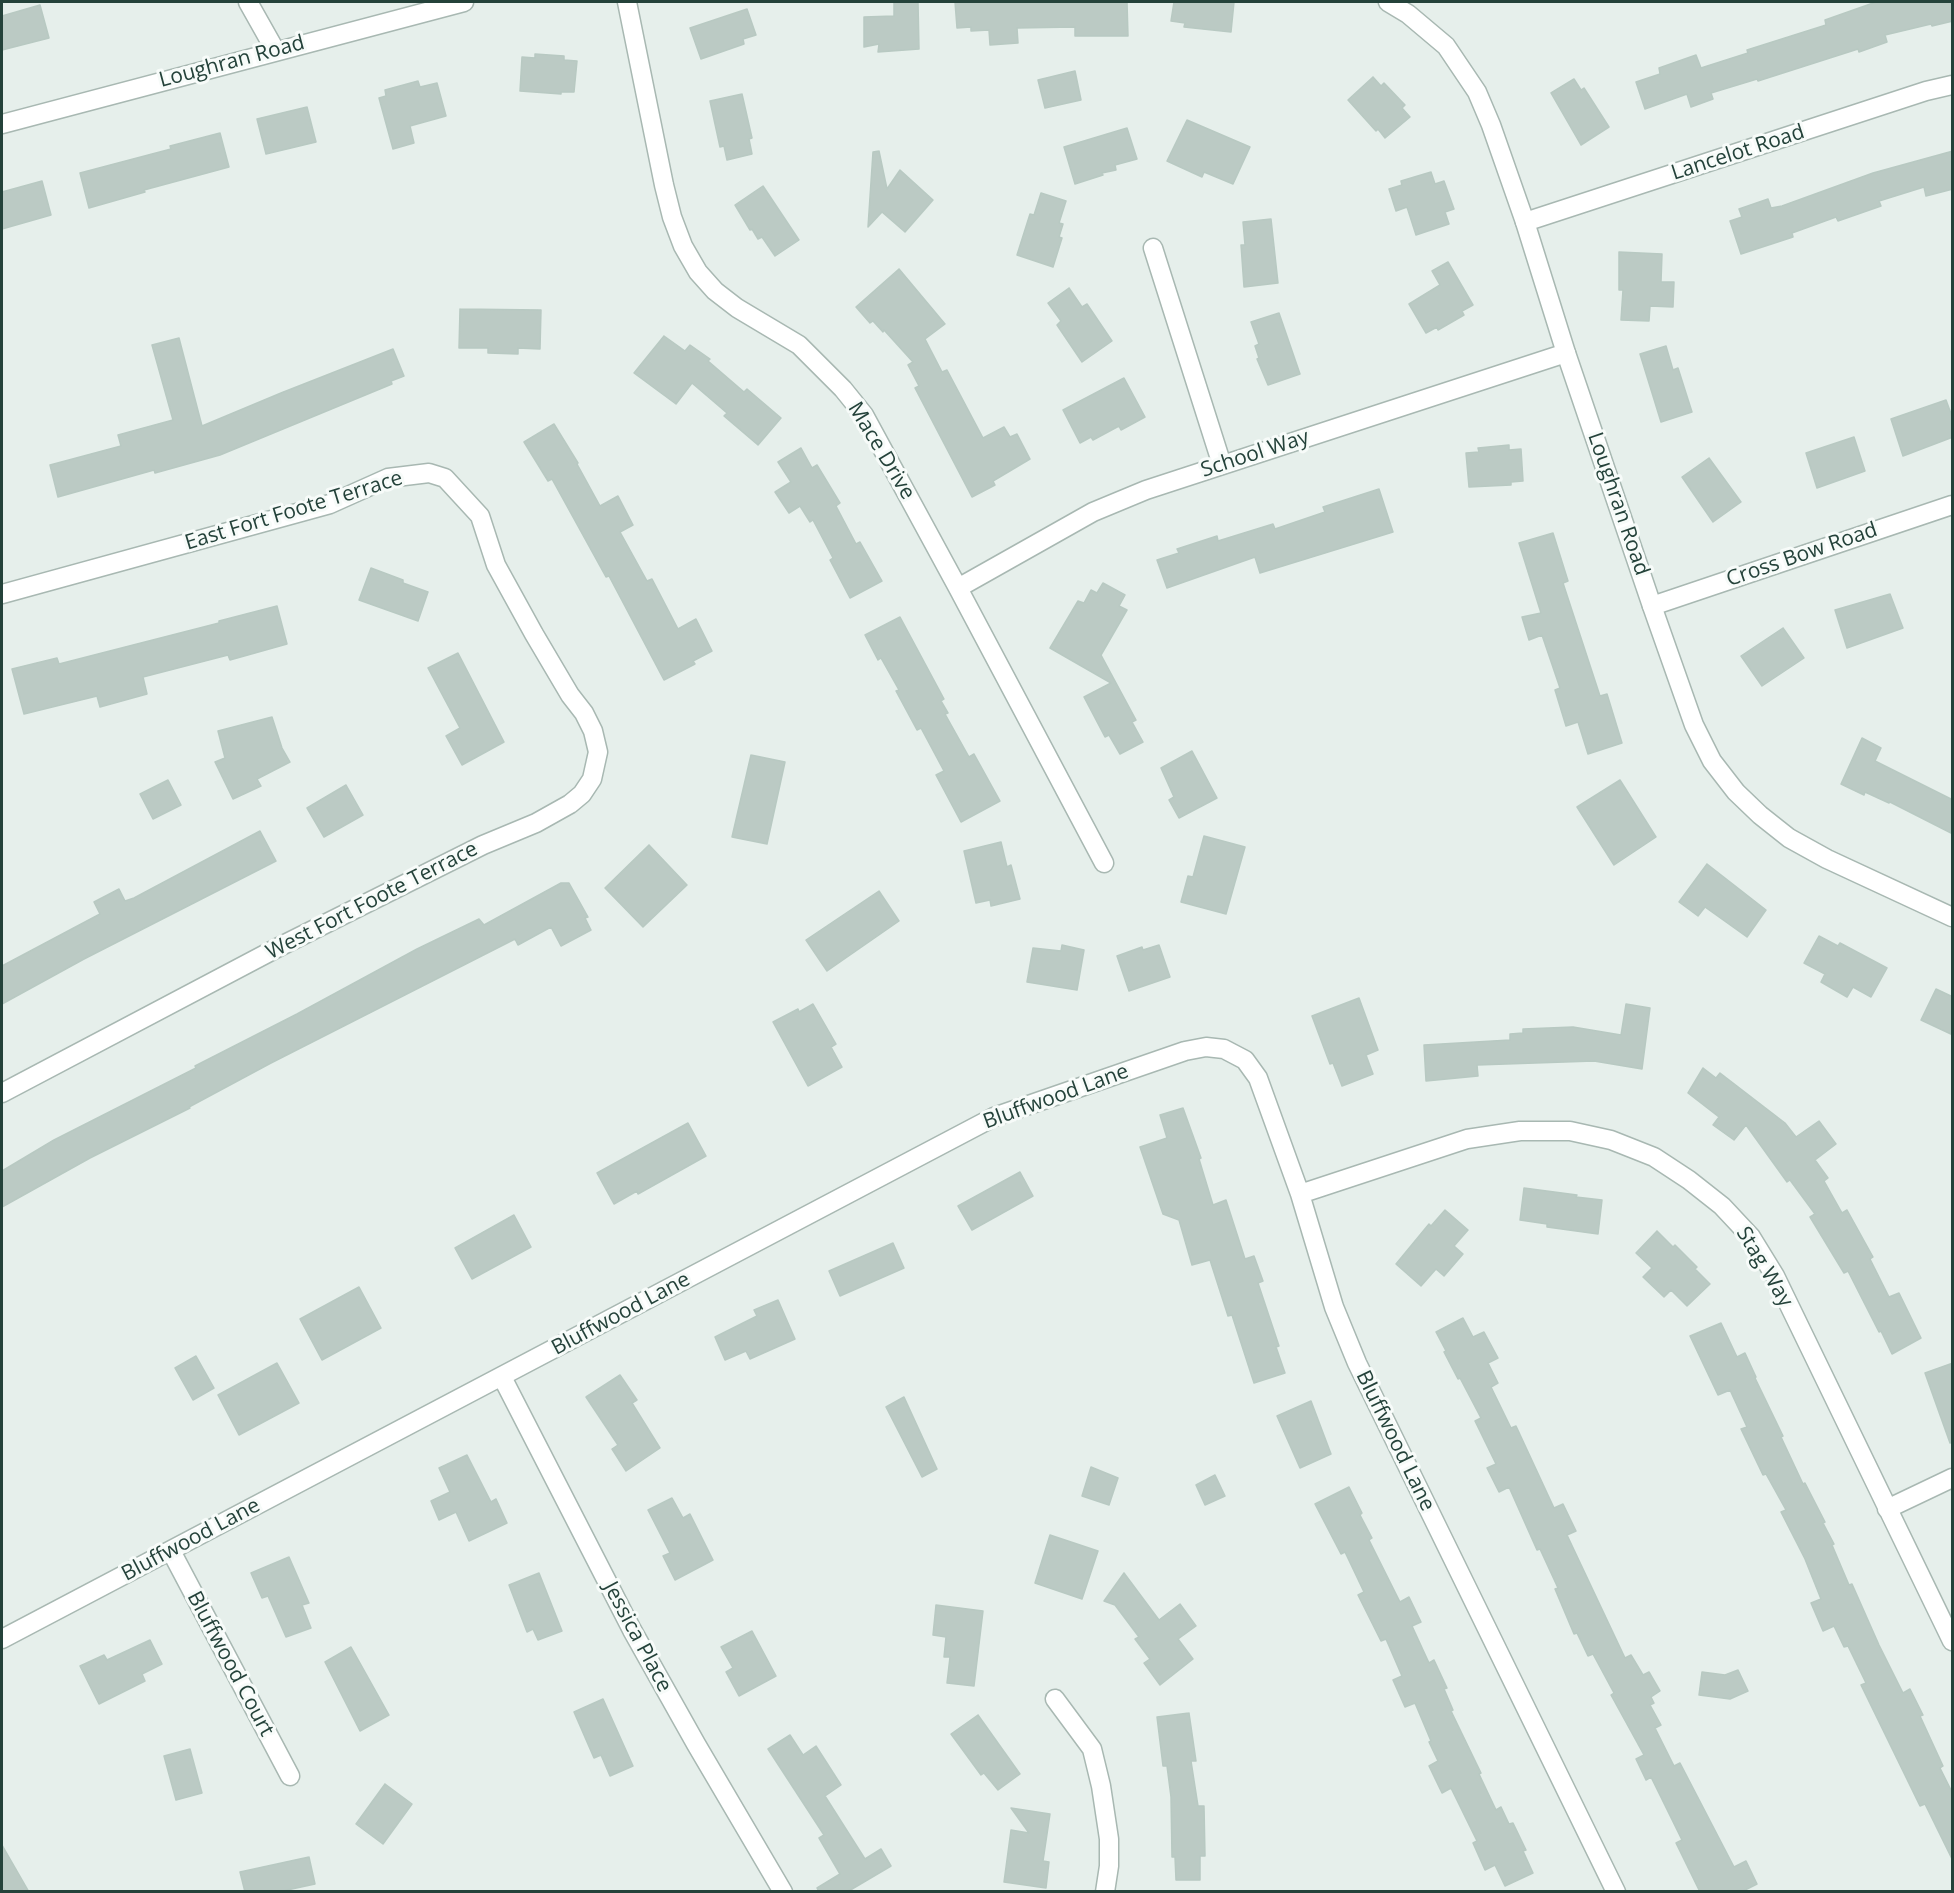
<!DOCTYPE html>
<html>
<head>
<meta charset="utf-8">
<style>
	body { margin:0 }
	#map { position:relative; width:1954px; height:1893px; overflow:hidden; background:#e6efeb; font-family:"Open Sans",sans-serif }
	canvas { display:block }
	.frame { position:absolute; inset:0; border:3px solid #24423a; pointer-events:none }
</style>
</head>
<body>
<div id="map">
<canvas width="1954" height="1893"></canvas>
<div class="frame"></div>
</div>
<script>
const g = document.querySelector('canvas').getContext('2d');
g.lineJoin = 'round';
function fillPath(path, color) { g.fillStyle = color; g.fill(path, 'evenodd'); }
const toPath = rows => new Path2D(rows.map(r => 'M' + r).join(''));
function trace(path, color, width, dash) { g.strokeStyle = color; g.lineWidth = width; g.lineCap = dash ? 'butt' : 'round'; g.setLineDash(dash || []); g.stroke(path); }
function drawText(font, color, halo, rows, align = 'center') {
  g.font = font + ' "Open Sans",sans-serif'; g.lineWidth = 6; g.setLineDash([]); g.textBaseline = 'middle'; g.strokeStyle = halo; g.fillStyle = color; for (const [text, x, y, turn = 0] of rows) {
    g.save(); g.translate(x, y); g.rotate((+turn || 0) * Math.PI / 180); g.textAlign = isNaN(turn) ? turn : align; if (halo) g.strokeText(text, 0, 0); g.fillText(text, 0, 0); g.restore();
  }
}
const building = toPath([
	[894,2,918,2,919,49,878,52,879,44,864,47,864,17,894,16,894,2],
	[955,2,1127,2,1128,36,1075,36,1075,27,1017,28,1018,43,990,45,989,30,971,31,971,27,957,28,955,2],
	[1174,2,1234,2,1231,32,1184,27,1185,23,1171,21,1174,2],
	[1876,2,1953,2,1953,21,1932,26,1931,24,1885,35,1887,42,1859,52,1858,49,1758,81,1757,79,1711,93,1713,99,1691,107,1687,94,1645,109,1636,82,1660,74,1659,68,1696,55,1701,68,1748,53,1747,50,1826,25,1825,20,1876,2],
	[40,5,49,38,2,50,2,16,40,5],
	[747,9,756,35,743,39,744,44,701,59,690,28,747,9],
	[535,54,564,56,564,60,577,61,574,92,561,92,561,94,520,91,522,57,535,58,535,54],
	[1075,71,1081,100,1045,108,1038,80,1075,71],
	[1373,77,1381,86,1384,83,1405,105,1402,108,1410,117,1385,138,1378,129,1376,131,1348,100,1373,77],
	[1574,79,1581,90,1584,88,1609,127,1581,145,1551,93,1574,79],
	[418,81,420,87,437,83,446,116,410,126,414,143,393,149,379,98,386,96,385,90,418,81],
	[742,94,752,138,749,139,752,154,727,160,724,146,720,147,710,101,742,94],
	[307,107,316,142,266,154,257,119,307,107],
	[1187,120,1250,147,1233,184,1204,172,1202,177,1167,161,1187,120],
	[1127,128,1137,159,1115,165,1116,170,1102,173,1103,175,1075,184,1064,147,1127,128],
	[220,133,229,167,144,190,145,192,89,208,80,173,171,149,170,146,220,133],
	[879,151,887,189,900,170,933,200,905,232,882,212,868,227,873,152,879,151],
	[1953,151,1953,189,1926,196,1924,187,1879,201,1881,206,1838,221,1836,217,1792,233,1793,237,1741,254,1730,221,1742,217,1739,209,1768,199,1771,208,1782,206,1873,173,1953,151],
	[1431,172,1435,184,1444,181,1454,209,1445,212,1449,224,1416,235,1407,207,1396,211,1389,189,1402,185,1401,181,1431,172],
	[42,181,51,215,2,229,2,192,42,181],
	[763,186,799,240,775,256,762,237,758,239,752,229,750,230,735,205,763,186],
	[1041,193,1066,201,1059,223,1063,224,1059,237,1062,238,1053,267,1017,255,1030,214,1034,215,1041,193],
	[1271,219,1278,283,1244,287,1241,245,1245,245,1243,222,1271,219],
	[1619,252,1662,254,1661,282,1674,282,1673,307,1650,306,1649,321,1621,320,1623,290,1619,290,1619,252],
	[1448,262,1473,305,1462,311,1464,315,1438,330,1437,327,1426,333,1409,304,1440,285,1432,271,1448,262],
	[899,269,945,324,925,339,942,372,947,370,983,438,1004,427,1010,437,1017,434,1030,459,993,481,995,485,972,497,915,388,919,386,908,365,913,362,884,330,883,332,873,321,870,323,856,307,899,269],
	[1069,288,1082,307,1087,304,1112,341,1082,362,1057,325,1061,321,1048,303,1069,288],
	[460,309,541,310,540,349,518,348,518,354,488,353,488,348,459,348,460,309],
	[1279,313,1300,374,1268,385,1257,359,1259,358,1255,346,1259,344,1251,322,1279,313],
	[664,336,685,351,690,345,710,359,708,361,744,392,747,389,781,418,758,445,724,416,727,413,692,383,676,404,634,373,664,336],
	[179,338,202,426,281,393,393,349,404,376,391,381,392,384,220,455,155,473,154,470,58,497,50,465,121,446,118,435,173,420,152,345,179,338],
	[1666,346,1673,370,1678,368,1692,412,1661,422,1640,354,1666,346],
	[1124,378,1145,417,1121,430,1119,426,1093,440,1091,437,1080,443,1063,410,1124,378],
	[1946,400,1953,419,1953,437,1903,456,1891,419,1946,400],
	[554,424,578,463,577,464,600,506,618,496,633,525,620,532,647,581,652,579,678,629,696,619,712,651,693,661,695,664,664,680,609,576,606,577,552,479,548,481,524,442,554,424],
	[1854,437,1865,471,1817,488,1806,453,1854,437],
	[1509,445,1509,450,1521,449,1523,481,1511,482,1511,485,1469,487,1466,453,1479,452,1478,448,1509,445],
	[801,448,812,468,817,465,840,503,836,506,856,544,860,542,882,581,850,598,830,560,833,558,813,520,810,522,800,506,789,513,775,492,791,482,778,462,801,448],
	[1709,458,1741,502,1713,522,1682,477,1709,458],
	[1379,489,1393,532,1260,573,1255,557,1167,588,1157,560,1179,553,1177,549,1217,536,1218,541,1273,524,1275,529,1325,512,1323,507,1379,489],
	[1553,533,1568,581,1563,583,1600,696,1607,694,1622,743,1588,754,1578,722,1566,726,1555,690,1560,688,1542,635,1529,640,1522,617,1541,613,1519,543,1553,533],
	[371,568,403,580,403,583,428,592,418,621,359,600,371,568],
	[1103,583,1125,595,1119,606,1127,610,1101,655,1136,720,1132,722,1143,742,1120,754,1109,735,1105,737,1084,697,1111,683,1050,648,1078,601,1084,603,1091,590,1097,593,1103,583],
	[1890,594,1903,628,1847,648,1835,610,1890,594],
	[277,606,287,644,230,660,228,655,143,677,147,694,100,707,97,696,24,714,12,669,57,658,59,664,219,623,219,621,277,606],
	[900,617,944,699,941,701,948,713,945,714,969,757,974,754,1000,801,961,822,936,775,944,771,921,728,917,730,896,691,899,690,881,658,878,660,865,635,900,617],
	[1783,628,1804,658,1762,686,1741,656,1783,628],
	[458,653,504,742,462,765,446,736,460,728,428,668,458,653],
	[272,717,282,748,290,762,257,779,261,786,233,799,215,762,225,758,218,731,272,717],
	[1862,738,1881,748,1875,761,1953,800,1953,834,1890,802,1889,803,1865,792,1864,795,1841,784,1862,738],
	[1192,751,1217,798,1179,818,1169,800,1174,797,1161,768,1192,751],
	[751,755,785,762,767,844,732,837,751,755],
	[168,780,181,805,153,819,140,794,168,780],
	[1620,780,1656,837,1614,865,1577,807,1620,780],
	[346,785,363,815,324,837,307,808,346,785],
	[260,831,276,861,84,959,2,1004,2,966,100,914,94,902,119,889,125,901,134,898,260,831],
	[1204,836,1245,847,1226,914,1181,902,1188,876,1193,877,1204,836],
	[1001,842,1007,867,1011,865,1020,899,991,906,990,900,976,903,964,851,1001,842],
	[649,845,687,885,643,927,605,888,649,845],
	[1707,864,1766,910,1747,937,1705,907,1698,916,1679,902,1707,864],
	[561,883,569,883,588,917,585,918,591,930,561,946,551,927,518,945,515,939,271,1063,189,1107,190,1108,90,1158,2,1207,2,1171,54,1140,196,1068,195,1066,297,1014,417,949,479,919,484,925,561,883],
	[879,891,899,921,827,971,806,940,879,891],
	[1819,936,1838,946,1840,943,1887,968,1871,997,1853,987,1847,997,1821,982,1825,974,1804,963,1819,936],
	[1062,945,1084,950,1077,990,1027,982,1033,948,1061,951,1062,945],
	[1159,945,1170,977,1129,991,1117,956,1142,947,1143,950,1159,945],
	[1936,989,1953,997,1953,1035,1921,1020,1936,989],
	[1359,998,1378,1050,1366,1055,1373,1074,1342,1086,1333,1063,1330,1064,1312,1016,1359,998],
	[813,1004,836,1044,831,1047,842,1067,808,1086,773,1022,798,1009,799,1012,813,1004],
	[1626,1004,1650,1008,1642,1069,1594,1061,1477,1065,1478,1076,1426,1081,1424,1045,1510,1040,1510,1034,1523,1033,1523,1029,1573,1027,1621,1035,1626,1004],
	[1703,1068,1716,1078,1720,1073,1785,1123,1796,1137,1819,1121,1836,1144,1815,1160,1828,1178,1824,1181,1842,1213,1847,1210,1873,1257,1870,1259,1889,1297,1899,1293,1921,1338,1892,1354,1881,1331,1879,1332,1848,1271,1844,1273,1810,1217,1815,1214,1790,1180,1787,1182,1746,1125,1734,1140,1713,1125,1719,1117,1688,1093,1703,1068],
	[1183,1108,1201,1158,1199,1159,1213,1205,1226,1200,1245,1259,1254,1256,1263,1281,1258,1283,1279,1346,1276,1347,1285,1373,1254,1383,1232,1315,1228,1316,1210,1260,1192,1265,1179,1220,1163,1214,1140,1147,1167,1138,1160,1115,1183,1108],
	[688,1123,706,1156,638,1194,637,1191,614,1204,597,1173,688,1123],
	[1020,1172,1033,1196,972,1230,958,1206,1020,1172],
	[1524,1188,1577,1195,1576,1197,1602,1200,1598,1234,1547,1227,1547,1224,1520,1220,1524,1188],
	[1445,1210,1468,1230,1454,1246,1463,1254,1444,1276,1436,1269,1421,1286,1396,1264,1429,1224,1431,1226,1445,1210],
	[514,1215,531,1247,472,1279,455,1248,514,1215],
	[1657,1231,1673,1247,1675,1245,1697,1267,1695,1269,1710,1284,1687,1306,1671,1290,1664,1297,1643,1277,1652,1268,1636,1253,1657,1231],
	[893,1243,904,1268,840,1296,829,1271,893,1243],
	[359,1287,381,1328,322,1360,300,1319,359,1287],
	[778,1300,795,1339,750,1359,746,1351,725,1360,715,1337,757,1316,754,1310,778,1300],
	[1463,1318,1473,1337,1484,1332,1498,1358,1488,1363,1498,1383,1491,1387,1511,1428,1516,1426,1554,1508,1563,1504,1576,1531,1567,1535,1625,1658,1631,1655,1643,1675,1649,1672,1660,1691,1651,1697,1654,1703,1650,1705,1661,1725,1655,1728,1674,1766,1680,1763,1734,1867,1746,1861,1757,1884,1741,1892,1700,1892,1676,1843,1682,1840,1651,1777,1646,1780,1636,1759,1644,1755,1611,1695,1614,1693,1593,1654,1588,1656,1577,1633,1574,1634,1555,1589,1558,1588,1540,1549,1537,1550,1509,1487,1499,1492,1487,1468,1496,1464,1475,1421,1481,1418,1460,1378,1458,1379,1444,1352,1446,1351,1436,1332,1463,1318],
	[1721,1323,1737,1357,1745,1353,1756,1377,1755,1378,1783,1436,1781,1437,1803,1484,1805,1483,1825,1522,1823,1523,1834,1544,1832,1545,1849,1585,1852,1584,1879,1645,1903,1693,1910,1689,1923,1715,1920,1716,1943,1766,1940,1768,1953,1794,1953,1861,1925,1804,1920,1806,1861,1685,1866,1683,1848,1646,1844,1647,1834,1626,1823,1631,1811,1603,1821,1599,1805,1559,1781,1512,1786,1510,1766,1474,1763,1475,1741,1429,1747,1427,1730,1390,1718,1395,1690,1336,1721,1323],
	[196,1356,214,1388,193,1400,175,1368,196,1356],
	[277,1363,299,1403,239,1435,218,1395,277,1363],
	[1953,1363,1953,1442,1950,1443,1925,1373,1953,1363],
	[620,1375,637,1400,632,1403,660,1448,626,1471,612,1449,618,1445,586,1397,620,1375],
	[904,1397,937,1469,922,1477,886,1407,904,1397],
	[1311,1401,1331,1454,1300,1468,1277,1416,1311,1401],
	[467,1455,491,1502,496,1499,507,1523,469,1541,456,1512,439,1520,431,1501,450,1492,439,1468,467,1455],
	[1091,1467,1118,1478,1109,1505,1082,1496,1091,1467],
	[1215,1475,1225,1496,1205,1505,1196,1485,1215,1475],
	[1349,1487,1362,1513,1360,1515,1372,1538,1369,1540,1400,1602,1409,1597,1421,1622,1412,1626,1429,1663,1434,1660,1447,1688,1444,1689,1453,1710,1451,1711,1481,1773,1479,1774,1496,1810,1501,1807,1509,1824,1513,1823,1526,1850,1523,1851,1533,1873,1505,1886,1495,1865,1485,1870,1473,1843,1477,1841,1451,1788,1442,1793,1429,1766,1438,1761,1429,1742,1431,1741,1415,1703,1405,1707,1393,1680,1402,1676,1386,1639,1381,1641,1358,1595,1364,1592,1345,1552,1341,1554,1315,1504,1349,1487],
	[672,1498,683,1518,690,1514,713,1560,675,1580,663,1556,670,1553,648,1510,672,1498],
	[1050,1535,1098,1551,1082,1599,1035,1583,1050,1535],
	[289,1557,309,1603,302,1605,311,1628,286,1637,268,1596,262,1598,251,1573,289,1557],
	[539,1573,562,1631,538,1640,533,1629,527,1632,509,1585,539,1573],
	[1124,1573,1159,1620,1180,1604,1196,1626,1178,1639,1193,1659,1160,1685,1144,1663,1150,1659,1135,1639,1139,1637,1115,1605,1104,1601,1124,1573],
	[936,1605,983,1611,974,1686,947,1683,950,1657,944,1657,946,1637,933,1635,936,1605],
	[752,1631,776,1676,739,1696,726,1672,733,1668,721,1647,752,1631],
	[150,1640,162,1664,142,1674,145,1681,99,1704,80,1666,104,1655,107,1660,150,1640],
	[351,1647,389,1715,360,1731,325,1662,351,1647],
	[1738,1670,1748,1691,1730,1699,1699,1695,1702,1672,1725,1675,1738,1670],
	[603,1699,633,1766,610,1776,601,1755,594,1758,574,1712,603,1699],
	[1189,1713,1196,1761,1191,1761,1198,1806,1204,1806,1205,1856,1200,1856,1200,1880,1176,1880,1175,1857,1172,1857,1171,1797,1167,1766,1163,1766,1157,1717,1189,1713],
	[978,1715,1020,1774,998,1790,984,1773,981,1775,951,1734,978,1715],
	[790,1735,803,1755,816,1746,841,1785,825,1796,865,1859,881,1849,891,1866,847,1892,819,1892,817,1888,840,1874,819,1838,824,1835,768,1749,790,1735],
	[190,1749,202,1793,176,1800,164,1756,190,1749],
	[385,1784,412,1804,383,1844,356,1824,385,1784],
	[1011,1808,1050,1814,1043,1861,1049,1862,1046,1888,1004,1882,1011,1830,1029,1833,1011,1808],
	[2,1845,29,1892,2,1892,2,1845],
	[309,1857,315,1884,278,1892,245,1892,240,1872,309,1857]
]);
const minor = toPath([
	[248,2,275,50],
	[627,2,664,185,672,217,683,246,698,272,715,291,737,308,799,345,843,389,864,415,958,588,1104,863],
	[1525,222,1926,91,1952,85],
	[1153,248,1222,465],
	[958,588,1093,512,1146,490,1566,353],
	[2,594,330,504,388,478,429,473,445,478,480,516,496,565,534,634,570,695,584,713,593,731,598,752,592,779,582,794,570,804,536,823,483,845,277,948,2,1093],
	[1652,606,1952,505],
	[1300,1194,1467,1139,1520,1131,1570,1131,1611,1140,1654,1157,1689,1180,1722,1206,1751,1237,1775,1276,1952,1641],
	[502,1377,632,1630,696,1744,783,1892],
	[1887,1509,1952,1478],
	[171,1551,290,1776],
	[2,1639,994,1117,1185,1051,1206,1047,1224,1049,1245,1060,1258,1078,1300,1194,1334,1307,1357,1363,1616,1892],
	[1055,1699,1092,1749,1101,1786,1109,1839,1109,1866,1105,1892]
]);
const tertiary = toPath([
	[1388,2,1408,14,1446,46,1477,92,1491,125,1525,222,1566,353,1652,606,1694,725,1712,761,1736,792,1760,815,1789,838,1827,859,1952,917],
	[2,124,464,2]
]);
const streetNames = [
	["Loughran Road",232,62,-15],
	["Lancelot Road",1738,153,-18],
	["Mace Drive",881,451,59],
	["School Way",1255,454,-18],
	["Loughran Road",1618,504,71],
	["East Fort Foote Terrace",294,511,-17],
	["Cross Bow Road",1802,555,-19],
	["West Fort Foote Terrace",372,901,-27],
	["Bluffwood Lane",1056,1097,-20],
	["Stag Way",1764,1267,59],
	["Bluffwood Lane",621,1314,-28],
	["Bluffwood Lane",1395,1441,64],
	["Bluffwood Lane",191,1540,-28],
	["Jessica Place",637,1637,62],
	["Bluffwood Court",230,1664,62]
];
fillPath(building, '#bbcac4');
trace(building, '#b8c9c2', 1.5);
trace(minor, '#a8b8b2', 21);
trace(tertiary, '#a8b8b2', 21);
trace(minor, '#fff', 18);
trace(tertiary, '#fff', 18);
drawText('21px', '#24423a', '#f7fbf9', streetNames);
</script>
</body>
</html>
